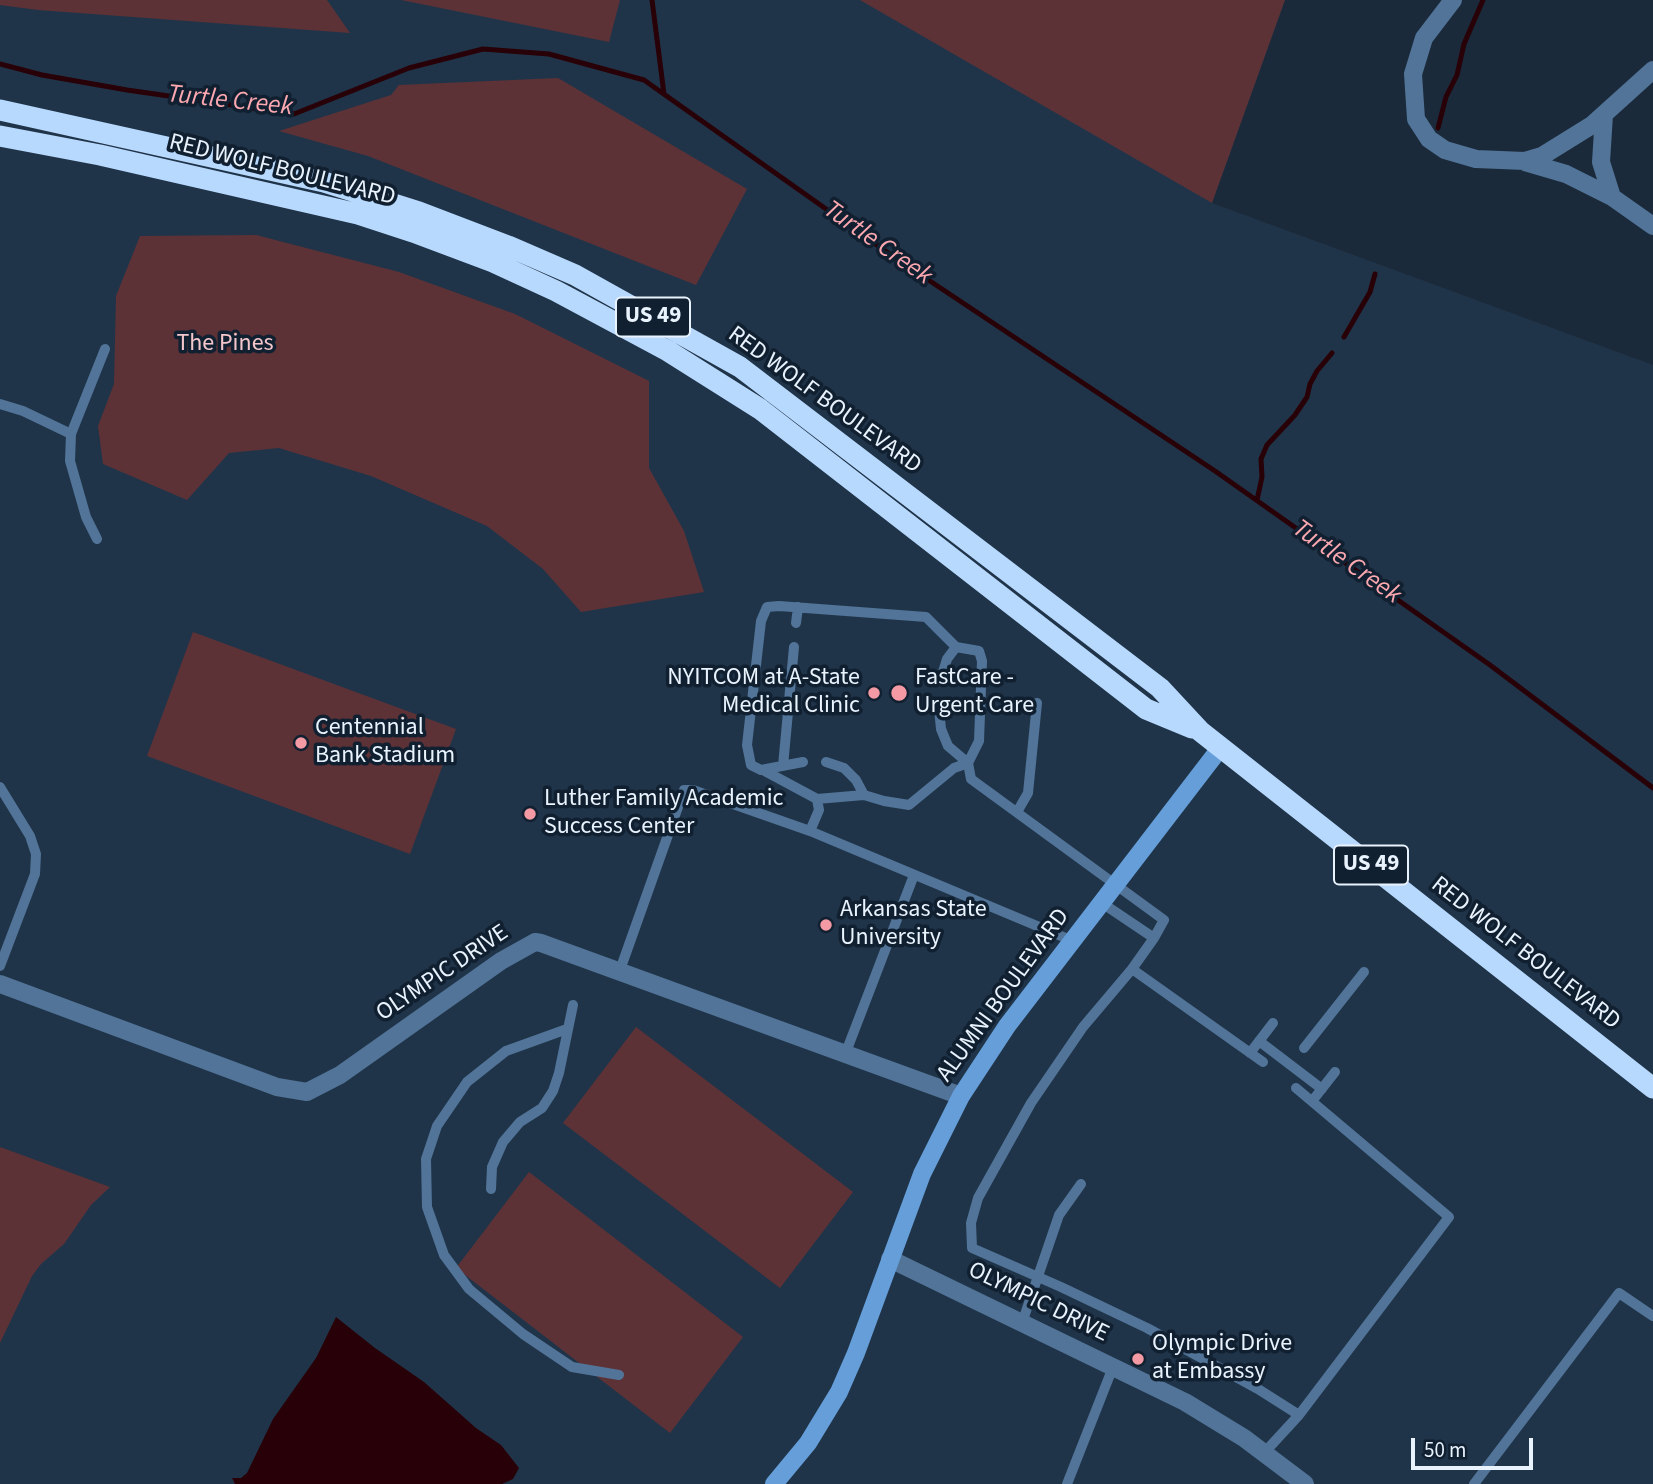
<!DOCTYPE html>
<html>
<head>
<meta charset="utf-8">
<style>
	body { margin:0 }
	#map { position:relative; width:1653px; height:1484px; overflow:hidden; background:#1b2a3a; font-family:"Source Sans 3",sans-serif }
	canvas { display:block }
	.scale { position:absolute; left:1411px; top:1438px; width:122px; height:32px; box-sizing:border-box; border:4px solid #e9f3fe; border-top:0; padding-left:9px; font-size:21px; line-height:24px; white-space:nowrap; color:#e9f3fe; -webkit-text-stroke:5px #112030; paint-order:stroke }
</style>
</head>
<body>
<div id="map">
<canvas width="1653" height="1484"></canvas>
<div class="scale">50 m</div>
</div>
<script>
const g = document.querySelector('canvas').getContext('2d');
g.lineJoin = 'round';
function fillPath(path, color) { g.fillStyle = color; g.fill(path, 'evenodd'); }
const toPath = rows => new Path2D(rows.map(r => 'M' + r).join(''));
function trace(path, color, width, dash) { g.strokeStyle = color; g.lineWidth = width; g.lineCap = dash ? 'butt' : 'round'; g.setLineDash(dash || []); g.stroke(path); }
function drawText(font, color, halo, rows, align = 'center') {
  g.font = font + ' "Source Sans 3",sans-serif'; g.lineWidth = 7; g.setLineDash([]); g.textBaseline = 'middle'; g.strokeStyle = halo; g.fillStyle = color; for (const [text, x, y, turn = 0] of rows) {
    g.save(); g.translate(x, y); g.rotate((+turn || 0) * Math.PI / 180); g.textAlign = isNaN(turn) ? turn : align; if (halo) g.strokeText(text, 0, 0); g.fillText(text, 0, 0); g.restore();
  }
}
const built = toPath([
	[0,0,1285,0,1212,203,1653,365,1653,1484,0,1484]
]);
const green = toPath([
	[0,0,327,0,350,33,38,10,0,5],
	[401,0,620,0,609,42],
	[860,0,1285,0,1212,203],
	[558,78,747,189,696,285,368,156,279,131,391,95,399,85],
	[256,235,399,272,515,314,649,381,649,468,684,531,704,592,581,612,543,569,487,526,371,476,279,448,229,453,187,500,103,464,98,426,114,384,116,296,140,236],
	[193,632,456,729,410,854,147,756],
	[636,1027,853,1192,780,1288,563,1123],
	[0,1147,110,1187,91,1205,64,1244,41,1264,32,1276,0,1343],
	[529,1172,743,1337,670,1433,456,1268]
]);
const water = toPath([
	[336,1317,375,1348,424,1382,476,1428,501,1445,519,1468,513,1479,502,1484,235,1484,232,1478,241,1478,247,1473,273,1419,316,1358]
]);
const stream = toPath([
	[652,0,664,94],
	[0,64,42,75,127,90,294,114,409,68,483,49,549,54,644,80,891,255,1215,471,1490,665,1653,788],
	[1438,128,1446,97,1457,75,1464,44,1483,0],
	[1344,337,1370,292,1375,274],
	[1257,500,1262,477,1261,459,1267,445,1295,415,1307,397,1310,384,1317,371,1332,353]
]);
const lane = toPath([
	[0,404,23,411,71,434,70,461,86,517,97,539],
	[71,434,105,349],
	[796,623,798,607],
	[939,709,941,729,948,746,968,763,971,779,1164,920,1154,938],
	[803,762,761,770,751,765,747,745,761,621,767,607,779,606,926,617,956,647],
	[826,762,844,768,856,780,864,795,884,801,909,805,954,768,968,763,979,741,982,661,979,651,956,647,947,659,940,682],
	[783,766,794,647],
	[763,770,817,799,819,810,810,831,1073,941],
	[0,787,30,836,36,854,35,874,0,966],
	[817,799,864,795],
	[1017,812,1028,793,1037,703],
	[1102,903,1154,938,1132,969,1083,1027,1031,1103,978,1198,971,1223,972,1248,1061,1287,1147,1328,1258,1389,1299,1415,1449,1217,1296,1088],
	[1132,969,1263,1062],
	[620,970,684,790,693,790,810,831],
	[567,1029,506,1051,467,1082,437,1126,426,1159,427,1207,444,1255,469,1289,523,1334,572,1367,619,1375],
	[1259,1041,1322,1089],
	[1304,1048,1364,972],
	[846,1052,914,875],
	[1250,1053,1273,1023],
	[1313,1100,1335,1072],
	[491,1189,492,1167,503,1142,520,1122,542,1108,553,1091,559,1073,573,1005],
	[1022,1323,1059,1215,1081,1184],
	[1264,1453,1299,1415],
	[1067,1484,1113,1367],
	[1474,1484,1619,1293,1653,1316]
]);
const street = toPath([
	[1453,0,1424,38,1413,74,1416,119,1429,139,1445,150,1476,159,1525,161,1542,156,1592,125,1653,70],
	[1604,115,1601,162,1612,197,1653,226],
	[1525,162,1566,174,1612,197],
	[0,984,277,1087,307,1092,340,1075,501,961,535,942,541,943,961,1096],
	[890,1259,1185,1402,1244,1438,1305,1484]
]);
const secondary = toPath([
	[774,1484,808,1443,839,1392,856,1353,922,1174,961,1096,1007,1026,1221,747]
]);
const highway = toPath([
	[0,110,324,182,419,212,508,246,575,275,740,367,1160,688,1200,731,1653,1088],
	[0,136,100,155,358,214,413,232,493,262,556,291,668,351,760,409,1146,709,1192,728]
]);
const markers = [
	[874,693,7,"#f49aa4"],
	[899,693,9,"#f49aa4"],
	[301,743,7,"#f49aa4"],
	[530,814,7,"#f49aa4"],
	[826,925,7,"#f49aa4"],
	[1138,1359,7,"#f49aa4"]
];
const shields = [
	[653,317,74],
	[1371,865,74]
];
const shieldNames = [
	["US 49",653,317],
	["US 49",1371,865]
];
const streetNames = [
	["RED WOLF BOULEVARD",282,171,14],
	["RED WOLF BOULEVARD",824,401,36],
	["RED WOLF BOULEVARD",1525,954,38],
	["OLYMPIC DRIVE",443,974,-34],
	["ALUMNI BOULEVARD",1004,996,-54],
	["OLYMPIC DRIVE",1038,1303,26]
];
const parkNames = [
	["The Pines",225,345]
];
const poiNames = [
	["NYITCOM at A-State",860,679,"right"],
	["Medical Clinic",860,707,"right"],
	["FastCare -",915,679],
	["Urgent Care",915,707],
	["Centennial",315,729],
	["Bank Stadium",315,757],
	["Luther Family Academic",544,800],
	["Success Center",544,828],
	["Arkansas State",840,911],
	["University",840,939],
	["Olympic Drive",1152,1345],
	["at Embassy",1152,1373]
];
const waterNames = [
	["Turtle Creek",230,102,6],
	["Turtle Creek",877,244,35],
	["Turtle Creek",1346,563,35]
];
fillPath(built, '#203449');
fillPath(green, '#5c3237');
fillPath(water, '#280007');
trace(stream, '#280007', 5);
trace(lane, '#517498', 10);
trace(street, '#517498', 18);
trace(secondary, '#659ed8', 18);
trace(highway, '#b8d9fe', 21);
for (const [x, y, r, color] of markers) { const dot = new Path2D(); dot.arc(x, y, r, 0, 2 * Math.PI); g.fillStyle = color; g.fill(dot); trace(dot, '#112030', 2.5); }
for (const [x, y, w] of shields) { const box = new Path2D(); box.roundRect(x - w / 2, y - 19.5, w, 39, 5); g.fillStyle = '#112030'; g.fill(box); trace(box, '#e9f3fe', 2); }
drawText('bold 23px', '#e9f3fe', null, shieldNames);
drawText('24px', '#e9f3fe', '#112030', streetNames);
drawText('24px', '#f2c6ca', '#112030', parkNames);
drawText('24px', '#e9f3fe', '#112030', poiNames, 'left');
drawText('italic 26px', '#fca8b0', '#112030', waterNames);
</script>
</body>
</html>
